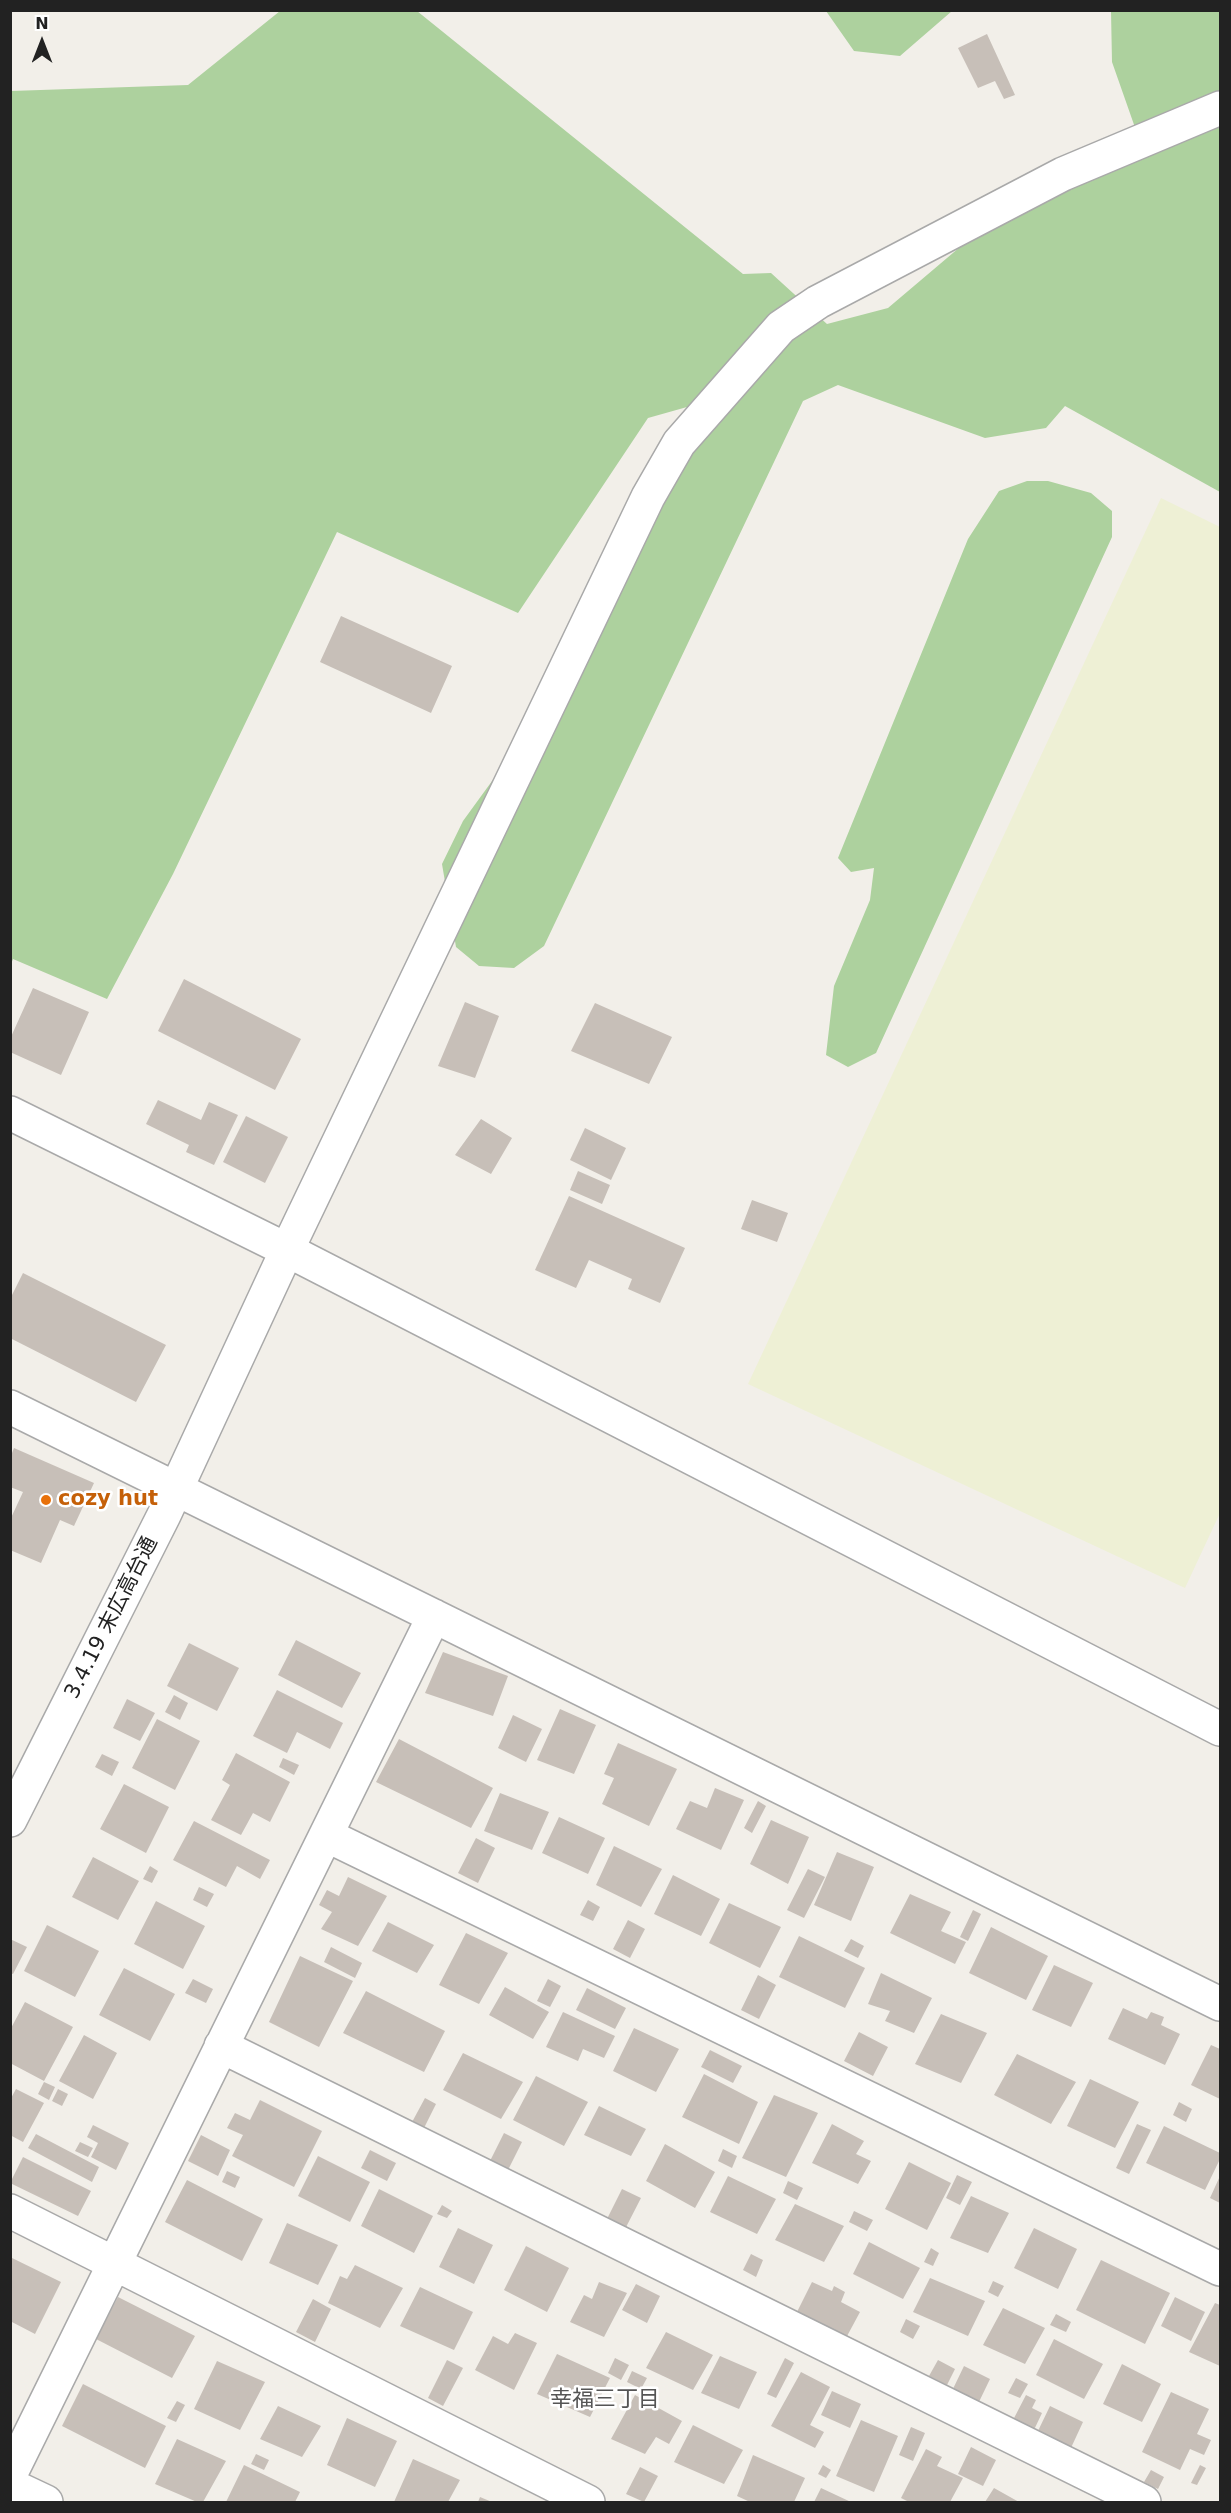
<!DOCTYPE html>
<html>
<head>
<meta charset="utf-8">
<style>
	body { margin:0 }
	#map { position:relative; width:1231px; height:2513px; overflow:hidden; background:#f2efe9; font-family:"DejaVu Sans",sans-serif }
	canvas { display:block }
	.frame { position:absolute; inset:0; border:12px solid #222; pointer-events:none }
	.north { position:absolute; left:12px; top:12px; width:60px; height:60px; -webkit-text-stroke:4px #fff; paint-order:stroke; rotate:0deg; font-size:16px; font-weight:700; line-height:24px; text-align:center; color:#222 }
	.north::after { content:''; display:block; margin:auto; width:21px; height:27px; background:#222; clip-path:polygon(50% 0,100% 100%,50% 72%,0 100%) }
</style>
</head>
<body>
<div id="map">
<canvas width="1231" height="2513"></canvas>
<div class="frame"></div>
<div class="north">N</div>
</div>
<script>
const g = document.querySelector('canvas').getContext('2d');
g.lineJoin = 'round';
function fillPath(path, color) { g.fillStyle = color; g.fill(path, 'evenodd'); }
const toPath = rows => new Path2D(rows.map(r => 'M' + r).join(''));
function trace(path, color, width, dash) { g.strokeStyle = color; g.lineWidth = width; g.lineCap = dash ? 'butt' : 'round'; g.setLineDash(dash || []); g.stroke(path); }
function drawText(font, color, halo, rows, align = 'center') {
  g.font = font + ' "DejaVu Sans","Noto Sans JP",sans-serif'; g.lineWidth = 5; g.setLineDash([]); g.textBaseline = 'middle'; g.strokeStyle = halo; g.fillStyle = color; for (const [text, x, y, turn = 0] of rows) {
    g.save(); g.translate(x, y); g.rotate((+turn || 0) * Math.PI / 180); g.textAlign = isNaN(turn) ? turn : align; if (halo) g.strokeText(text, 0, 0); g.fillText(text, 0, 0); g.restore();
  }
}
const farmland = toPath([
	[1161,498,1220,527,1220,1513,1185,1588,748,1384]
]);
const forest = toPath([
	[280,11,417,11,743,274,771,273,827,324,888,308,973,236,1121,164,1145,156,1112,62,1111,11,1220,11,1220,492,1065,406,1046,428,985,438,838,385,803,401,544,946,514,968,479,966,456,947,442,864,463,821,601,631,663,493,687,407,648,418,518,613,337,532,173,874,107,999,13,959,11,964,11,91,188,85],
	[826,11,952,11,900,56,854,51],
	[1027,481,1048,481,1091,493,1112,511,1112,537,876,1053,848,1067,826,1055,834,986,870,900,874,868,851,872,838,858,968,539,999,491]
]);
const building = toPath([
	[987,34,1015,95,1004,99,995,81,978,88,958,48],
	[341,616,452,666,431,713,320,662],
	[184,979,301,1039,275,1090,158,1031],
	[33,988,89,1012,61,1075,10,1052,10,1039],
	[465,1002,499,1016,475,1078,438,1066],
	[595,1003,672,1037,649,1084,571,1051],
	[158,1100,201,1120,209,1102,238,1115,214,1165,186,1152,189,1145,146,1124],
	[246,1116,288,1137,265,1183,223,1162],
	[481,1119,512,1138,491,1174,455,1155],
	[585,1128,626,1148,611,1180,570,1160],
	[578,1171,610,1185,602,1204,570,1190],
	[569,1196,685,1248,660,1303,628,1289,632,1279,589,1260,576,1288,535,1270],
	[752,1200,788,1213,777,1242,741,1229],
	[23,1273,166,1345,136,1402,10,1338,10,1299],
	[14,1448,94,1483,74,1526,60,1520,41,1563,10,1550,10,1520,23,1492,10,1487,10,1458],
	[296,1640,361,1673,342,1708,278,1675],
	[189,1643,239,1668,217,1711,167,1686],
	[443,1652,508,1676,493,1716,425,1693],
	[277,1690,343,1723,330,1749,297,1732,287,1753,253,1736],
	[174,1695,188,1703,180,1720,165,1712],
	[127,1699,155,1713,140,1741,113,1728],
	[560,1709,596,1725,574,1774,537,1760],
	[513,1715,542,1729,526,1762,498,1748],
	[157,1719,200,1741,175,1790,132,1768],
	[399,1739,493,1788,471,1828,376,1782],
	[618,1743,677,1769,649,1826,602,1804,614,1778,604,1774],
	[236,1753,290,1782,270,1822,253,1813,241,1835,211,1820,230,1785,222,1780],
	[102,1754,119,1762,112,1776,95,1767],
	[283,1758,299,1765,294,1775,279,1767],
	[124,1784,169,1807,146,1853,100,1829],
	[715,1788,744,1800,721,1850,676,1829,690,1801,707,1808],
	[500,1793,549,1812,532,1850,484,1831],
	[758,1801,766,1806,752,1833,744,1828],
	[559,1817,605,1838,588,1874,542,1853],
	[771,1820,809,1837,788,1884,750,1864],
	[194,1821,270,1860,260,1879,237,1866,226,1887,173,1860],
	[476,1838,495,1848,478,1883,458,1873],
	[614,1846,662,1869,641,1907,596,1885],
	[837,1852,874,1867,851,1921,814,1905],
	[93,1857,139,1881,118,1920,72,1897],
	[150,1866,158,1871,152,1883,143,1879],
	[808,1869,825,1877,804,1918,787,1910],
	[673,1875,720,1899,701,1936,654,1914],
	[348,1877,387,1896,358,1946,321,1929,332,1912,319,1905,327,1890,339,1896],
	[199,1887,214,1894,207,1907,193,1900],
	[910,1894,951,1912,941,1931,966,1942,955,1964,890,1933],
	[588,1900,600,1907,593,1921,580,1915],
	[156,1901,205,1926,183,1969,134,1944],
	[729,1903,781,1927,760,1968,709,1943],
	[973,1910,981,1914,968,1941,960,1937],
	[628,1920,645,1929,630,1958,613,1949],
	[388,1922,434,1945,417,1973,372,1951],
	[47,1925,99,1951,75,1997,24,1971],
	[991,1927,1048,1956,1026,2000,969,1973],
	[466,1933,508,1953,479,2004,439,1985],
	[799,1936,865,1968,845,2008,779,1977],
	[10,1939,27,1947,13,1974,10,1973],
	[851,1939,864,1946,858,1958,844,1951],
	[331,1947,362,1963,355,1978,324,1962],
	[300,1956,353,1981,319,2047,269,2022],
	[1054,1965,1093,1983,1071,2027,1032,2010],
	[124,1968,175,1994,150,2041,99,2015],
	[881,1973,932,1998,914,2033,885,2021,890,2011,868,2004],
	[758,1975,776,1985,759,2019,741,2010],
	[193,1979,213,1989,206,2003,185,1993],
	[548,1979,561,1986,550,2007,537,2001],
	[505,1987,549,2012,533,2039,489,2015],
	[587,1988,626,2008,615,2029,576,2010],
	[366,1991,445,2031,424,2072,343,2033],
	[25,2002,73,2027,44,2081,10,2063,10,2030],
	[1123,2008,1147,2019,1151,2012,1164,2017,1161,2025,1180,2034,1165,2065,1108,2039],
	[563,2012,615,2036,604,2058,583,2049,578,2061,546,2047],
	[941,2014,987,2033,961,2083,915,2064],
	[634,2028,679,2049,656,2092,613,2071],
	[859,2032,888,2047,873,2076,844,2061],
	[84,2035,117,2053,93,2099,59,2081],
	[1211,2045,1220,2049,1220,2099,1191,2085],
	[710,2050,742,2066,733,2083,701,2067],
	[463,2053,523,2082,501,2119,443,2090],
	[1017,2054,1076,2082,1051,2124,994,2095],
	[704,2074,758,2102,739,2144,682,2117],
	[536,2076,588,2102,564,2146,513,2120],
	[1090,2079,1139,2102,1115,2148,1067,2126],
	[44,2082,55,2087,49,2100,38,2094],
	[16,2089,44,2103,23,2142,10,2135,10,2100],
	[58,2089,68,2094,62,2106,52,2101],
	[774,2095,818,2113,786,2177,742,2158],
	[425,2098,436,2104,423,2130,411,2124],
	[260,2100,322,2131,294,2187,232,2156,243,2135,227,2128,235,2113,250,2120],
	[1179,2102,1192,2109,1186,2122,1173,2115],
	[599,2106,646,2129,631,2156,584,2135],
	[832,2124,864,2141,856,2154,871,2161,858,2184,812,2163],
	[1137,2124,1151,2130,1129,2174,1116,2168],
	[93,2125,129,2143,116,2170,91,2157,98,2143,87,2137],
	[1164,2126,1220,2153,1220,2159,1205,2190,1146,2163],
	[504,2133,522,2142,507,2172,489,2163],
	[36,2134,99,2167,92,2182,28,2148],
	[201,2135,230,2150,218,2176,188,2161],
	[80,2142,93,2148,88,2157,75,2151],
	[665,2144,715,2172,695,2208,646,2181],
	[723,2149,737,2156,732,2168,718,2161],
	[370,2150,396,2163,387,2181,361,2168],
	[318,2156,370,2182,350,2222,298,2196],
	[23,2157,91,2191,78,2216,10,2183],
	[909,2162,951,2183,927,2230,885,2209],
	[227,2171,240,2177,235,2188,222,2182],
	[957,2175,972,2182,960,2205,946,2198],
	[728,2176,776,2199,757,2234,710,2212],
	[1220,2176,1220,2203,1210,2198],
	[187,2180,263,2219,242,2261,165,2222],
	[788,2181,803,2188,797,2200,783,2193],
	[379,2189,433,2216,414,2253,361,2226],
	[622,2189,641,2198,623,2233,605,2223],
	[971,2196,1009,2213,988,2253,950,2238],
	[795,2204,844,2226,824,2262,775,2240],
	[442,2205,452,2211,447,2218,437,2214],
	[854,2211,873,2220,867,2231,849,2222],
	[287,2223,338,2245,318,2285,269,2263],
	[458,2228,493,2245,474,2284,439,2267],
	[1034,2228,1077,2249,1058,2289,1014,2268],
	[869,2242,920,2268,903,2299,853,2274],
	[526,2246,569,2268,547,2312,504,2290],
	[931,2248,939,2253,933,2266,924,2262],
	[751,2254,763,2260,756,2277,743,2270],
	[10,2257,61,2282,35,2334,10,2321],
	[1101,2260,1170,2293,1145,2344,1076,2310],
	[355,2265,403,2288,380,2328,328,2303,340,2276,347,2279],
	[930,2278,985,2301,968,2336,913,2312],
	[993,2281,1004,2286,998,2297,988,2292],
	[599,2282,627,2293,604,2337,570,2322,584,2295,592,2299],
	[812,2282,832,2291,834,2286,845,2292,841,2302,860,2312,846,2338,797,2312],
	[636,2284,660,2296,647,2323,622,2310],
	[420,2287,473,2312,454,2350,400,2326],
	[118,2297,195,2336,172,2378,96,2339],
	[1175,2297,1205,2312,1191,2341,1161,2326],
	[313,2299,331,2309,315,2342,296,2332],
	[1215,2303,1220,2305,1220,2366,1189,2352],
	[1003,2308,1045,2328,1025,2364,983,2345],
	[1056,2314,1071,2322,1066,2332,1050,2325],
	[906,2319,920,2326,913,2339,900,2332],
	[666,2332,713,2355,693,2390,646,2368],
	[515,2333,537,2343,514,2390,475,2370,493,2336,508,2344],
	[1054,2339,1103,2364,1084,2399,1036,2375],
	[557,2354,610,2378,590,2417,537,2394],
	[720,2356,757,2372,739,2409,701,2393],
	[615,2358,629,2365,621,2380,608,2373],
	[785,2358,794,2363,776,2398,767,2394],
	[447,2360,463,2368,443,2406,428,2398],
	[938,2360,955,2369,947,2385,929,2376],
	[217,2361,265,2382,240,2430,194,2409],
	[1122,2364,1161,2384,1142,2422,1103,2404],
	[964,2366,990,2379,977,2406,951,2393],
	[632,2371,647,2378,641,2389,627,2382],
	[801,2372,830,2387,810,2425,824,2432,815,2448,771,2426],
	[1016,2378,1028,2384,1020,2398,1008,2393],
	[83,2384,166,2426,145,2468,62,2426],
	[832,2391,861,2404,850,2428,821,2415],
	[1171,2392,1209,2409,1197,2434,1211,2440,1204,2455,1190,2449,1180,2470,1142,2452],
	[635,2395,682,2421,669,2444,656,2437,645,2454,611,2439],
	[1026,2395,1036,2400,1032,2408,1042,2413,1033,2432,1012,2422],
	[177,2401,185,2405,176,2422,167,2418],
	[278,2406,321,2426,302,2457,260,2439],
	[1050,2406,1083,2422,1070,2450,1037,2433],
	[347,2418,397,2441,375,2487,327,2465],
	[861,2420,898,2436,874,2492,836,2476],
	[693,2425,743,2450,724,2484,674,2462],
	[911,2427,925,2433,913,2461,899,2455],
	[177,2439,226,2461,203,2502,197,2502,155,2484],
	[971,2447,996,2460,983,2486,958,2474],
	[926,2449,942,2457,937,2466,963,2478,950,2502,909,2502,901,2498],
	[256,2454,269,2460,264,2470,251,2464],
	[753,2455,805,2478,794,2502,750,2502,737,2496],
	[413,2459,460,2480,448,2502,394,2502],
	[244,2465,300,2492,295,2502,226,2502],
	[823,2465,831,2470,826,2478,818,2474],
	[1200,2465,1206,2468,1197,2485,1191,2483],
	[640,2467,658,2476,644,2502,626,2494],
	[1151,2470,1164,2477,1158,2489,1144,2482],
	[821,2488,851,2502,814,2502],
	[994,2488,1019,2502,985,2502],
	[480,2497,492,2502,478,2502]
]);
const minor = toPath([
	[10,1113,287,1250,1220,1729],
	[10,1407,1220,2004],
	[10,1820,164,1515,287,1250,648,497,679,443,781,327,818,302,1063,174,1220,108],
	[326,1835,1220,2269],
	[221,2046,1144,2502],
	[10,2211,588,2502],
	[10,2475,434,1616],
	[10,2485,46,2502]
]);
const markers = [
	[46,1500,6,"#e8710a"]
];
const foodNames = [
	["cozy hut",58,1500]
];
const streetNames = [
	["3.4.19 末広高台通",112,1618,-63]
];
const neighbourhoodNames = [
	["幸福三丁目",605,2400]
];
fillPath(farmland, '#eef0d5');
fillPath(forest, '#add19e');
fillPath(building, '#c7bfb8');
trace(minor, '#a9a9a9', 36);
trace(minor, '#fff', 33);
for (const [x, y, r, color] of markers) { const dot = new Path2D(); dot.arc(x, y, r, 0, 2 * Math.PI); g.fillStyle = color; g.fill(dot); trace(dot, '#fff', 2); }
drawText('bold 21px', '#c56008', '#fff', foodNames, 'left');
drawText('21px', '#222', '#fff', streetNames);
drawText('22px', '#555', '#fff', neighbourhoodNames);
</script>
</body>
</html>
